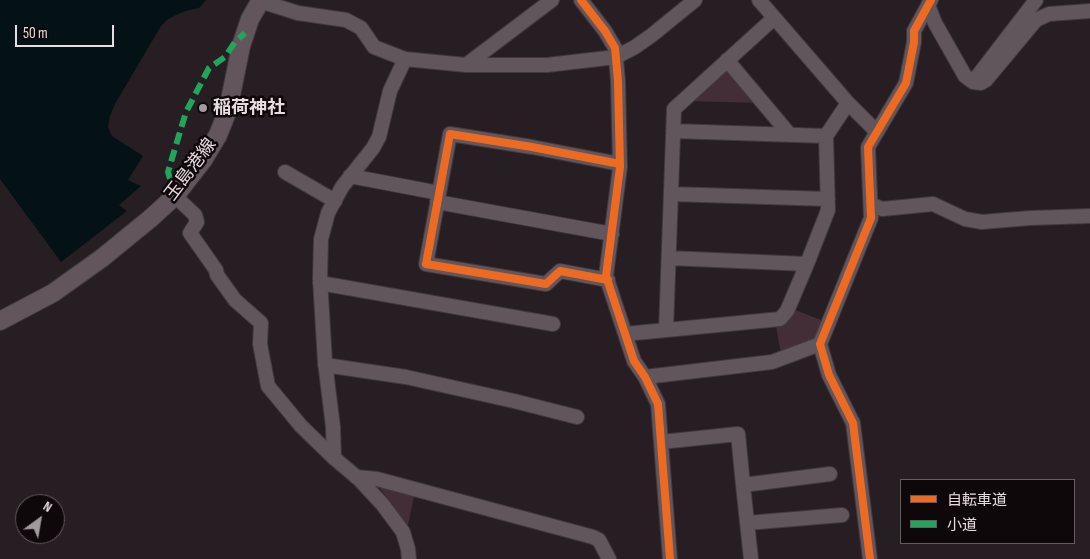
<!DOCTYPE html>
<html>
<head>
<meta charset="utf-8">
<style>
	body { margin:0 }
	#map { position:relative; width:1090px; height:559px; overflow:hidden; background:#261e22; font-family:"Sofia Sans Condensed","Noto Sans JP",sans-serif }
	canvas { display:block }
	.legend { position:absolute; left:900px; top:479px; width:175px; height:65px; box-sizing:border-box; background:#0e080a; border:1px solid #655d60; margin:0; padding:6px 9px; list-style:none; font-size:15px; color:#e7dce0 }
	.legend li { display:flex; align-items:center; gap:10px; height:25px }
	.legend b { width:25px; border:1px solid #655d60 }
	.north { position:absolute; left:15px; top:494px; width:50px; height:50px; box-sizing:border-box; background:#0e080a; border:1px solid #655d60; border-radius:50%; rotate:32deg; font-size:14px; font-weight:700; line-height:20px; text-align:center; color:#e7dce0 }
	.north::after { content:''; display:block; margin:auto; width:18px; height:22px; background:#a39a9e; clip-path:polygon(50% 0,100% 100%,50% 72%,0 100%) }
	.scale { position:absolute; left:15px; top:25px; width:99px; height:22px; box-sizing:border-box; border:2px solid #e7dce0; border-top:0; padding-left:6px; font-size:15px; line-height:18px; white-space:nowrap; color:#e7dce0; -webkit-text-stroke:4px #0e080a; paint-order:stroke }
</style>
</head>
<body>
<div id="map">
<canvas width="1090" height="559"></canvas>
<ul class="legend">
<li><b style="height:6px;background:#ed6a23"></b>自転車道</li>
<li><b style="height:6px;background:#20a55d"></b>小道</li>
</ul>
<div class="north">N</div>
<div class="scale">50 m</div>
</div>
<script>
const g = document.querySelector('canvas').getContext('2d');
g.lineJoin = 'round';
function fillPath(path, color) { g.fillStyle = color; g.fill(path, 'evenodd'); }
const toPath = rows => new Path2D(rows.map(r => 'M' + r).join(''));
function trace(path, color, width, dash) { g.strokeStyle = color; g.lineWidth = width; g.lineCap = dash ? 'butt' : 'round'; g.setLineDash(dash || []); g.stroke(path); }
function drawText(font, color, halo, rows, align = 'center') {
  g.font = font + ' "Sofia Sans Condensed","Noto Sans JP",sans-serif'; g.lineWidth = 5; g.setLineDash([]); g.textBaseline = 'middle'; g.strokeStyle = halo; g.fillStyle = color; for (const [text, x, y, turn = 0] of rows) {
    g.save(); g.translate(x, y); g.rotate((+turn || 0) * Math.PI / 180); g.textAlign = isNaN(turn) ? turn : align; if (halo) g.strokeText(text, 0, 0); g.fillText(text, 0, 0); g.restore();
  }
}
const green = toPath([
	[724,70,731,71,760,103,689,101],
	[795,310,824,321,817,342,781,354,776,326],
	[378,486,414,496,408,525,403,523,393,505]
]);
const water = toPath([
	[0,0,206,0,199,8,186,11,176,15,168,19,161,26,115,104,110,116,108,127,112,136,143,156,128,180,141,186,119,205,127,211,61,262,0,179]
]);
const minor = toPath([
	[581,0,605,31,615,48,618,81,620,167,606,276,634,361,645,377,658,404,670,559],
	[260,1,298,13,346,20,361,28,374,47,405,59,466,65,547,65,616,57,635,47,652,35,695,0],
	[928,5,935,23,965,76,973,82,981,83,986,80,1036,20,1049,14,1090,11],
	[727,60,790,135],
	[466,65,552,0],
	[973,82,1036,0],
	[848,103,877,132],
	[673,131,826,136],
	[285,172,335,201],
	[350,176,439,193],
	[671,194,828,199],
	[175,196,195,215,197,222,190,233,216,270,217,275,235,300,261,323,260,344,268,386,301,426,334,458,359,479,383,505,403,532,408,549,409,559],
	[437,202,612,234],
	[871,204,882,209,933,204,965,219,982,222,1030,218,1090,216],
	[669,258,807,264],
	[608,280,560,271,546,284,426,264,450,134,532,147,620,164],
	[320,283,553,324],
	[666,330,674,109,774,18],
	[625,334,780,319,787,311,807,264,828,210,826,136,848,103,759,0],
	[325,365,406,377,514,401,577,417],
	[645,377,772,362,820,344],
	[661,442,738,434,743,485,830,474],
	[334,458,333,427,325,362,320,279,321,239,328,213,342,187,373,148,379,137,390,91,405,59],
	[356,477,377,479,593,537,599,540,609,559],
	[743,485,751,559],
	[747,523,842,515],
	[870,559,853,423,829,375,820,344,871,218,868,147,906,83,914,42,914,31,931,0]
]);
const major = toPath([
	[0,321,53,293,102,258,151,218,175,196,203,160,218,135,228,110,241,46,250,19,261,0]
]);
const quiet = toPath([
	[175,196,168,172,186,112,209,68,225,57,235,42,245,33]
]);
const cycleway = toPath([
	[581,0,605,31,615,48,618,81,620,167,606,276,634,361,645,377,658,404,670,559],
	[608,280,560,271,546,284,426,264,450,134,532,147,620,164],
	[870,559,853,423,829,375,820,344,871,218,868,147,906,83,914,42,914,31,931,0]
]);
const markers = [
	[203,108,5,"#a39a9e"]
];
const poiNames = [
	["稲荷神社",213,108]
];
const streetNames = [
	["玉島港線",191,170,-53]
];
fillPath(green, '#432e38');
fillPath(water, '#041215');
trace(minor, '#40393d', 16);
trace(major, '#40393d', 20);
trace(minor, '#61565b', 14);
trace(major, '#62565c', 18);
trace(quiet, '#20a55d', 6, [12, 6]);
trace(cycleway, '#ed6a23', 8);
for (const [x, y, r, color] of markers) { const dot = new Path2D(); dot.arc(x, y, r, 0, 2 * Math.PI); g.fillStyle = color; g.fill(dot); trace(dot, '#0e080a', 2); }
drawText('bold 18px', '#e7dce0', '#0e080a', poiNames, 'left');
drawText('18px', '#e7dce0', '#0e080a', streetNames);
</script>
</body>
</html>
